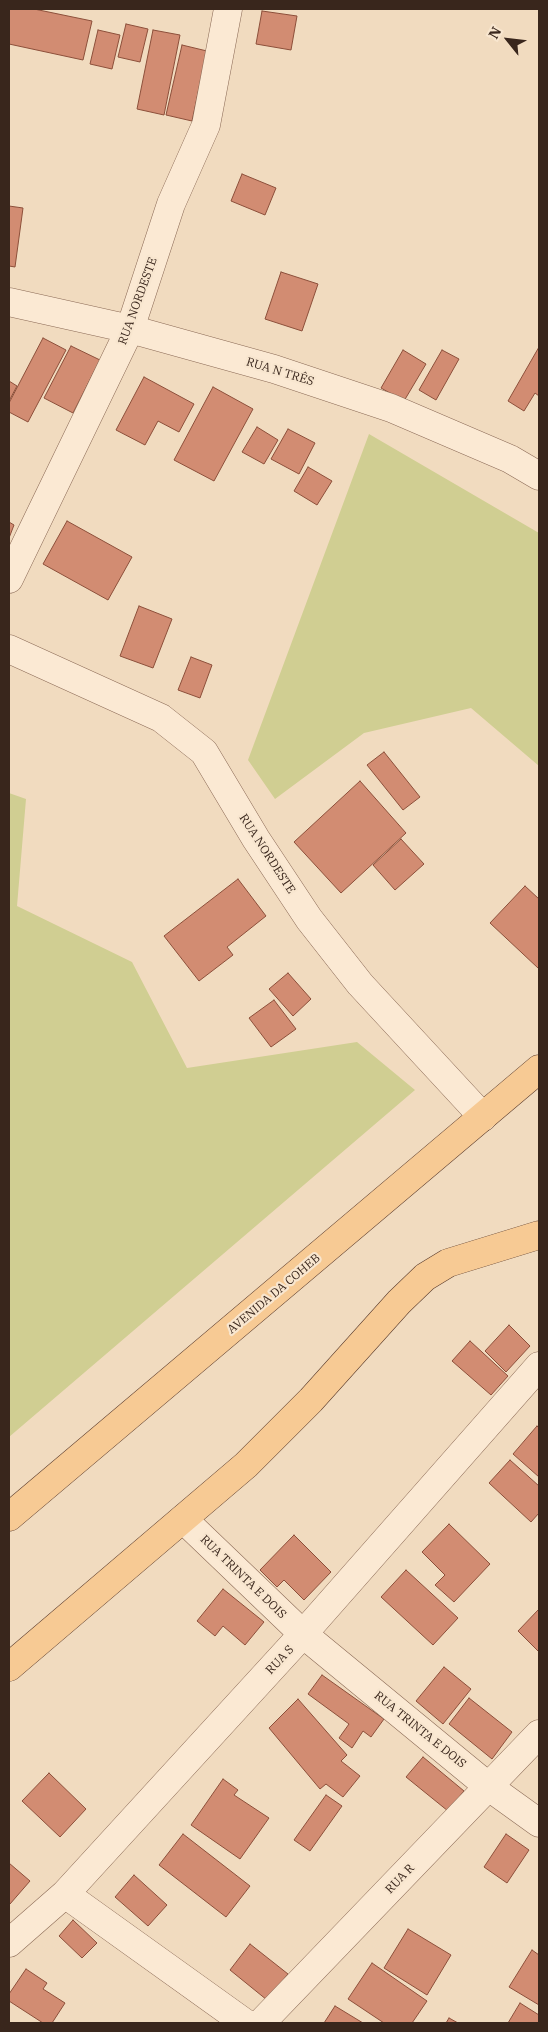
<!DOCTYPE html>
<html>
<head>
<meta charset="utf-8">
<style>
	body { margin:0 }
	#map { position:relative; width:548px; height:2032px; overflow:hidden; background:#f1dbbf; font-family:"IBM Plex Serif",serif }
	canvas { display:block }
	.frame { position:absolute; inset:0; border:10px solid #39261c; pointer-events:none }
	.north { position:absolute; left:483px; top:15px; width:50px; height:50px; -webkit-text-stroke:4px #f8e6cf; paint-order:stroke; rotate:299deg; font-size:14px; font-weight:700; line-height:20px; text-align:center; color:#39261c }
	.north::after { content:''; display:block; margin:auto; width:18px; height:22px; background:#39261c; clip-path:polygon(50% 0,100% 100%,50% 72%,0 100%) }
</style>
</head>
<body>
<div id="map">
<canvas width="548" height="2032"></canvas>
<div class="frame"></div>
<div class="north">N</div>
</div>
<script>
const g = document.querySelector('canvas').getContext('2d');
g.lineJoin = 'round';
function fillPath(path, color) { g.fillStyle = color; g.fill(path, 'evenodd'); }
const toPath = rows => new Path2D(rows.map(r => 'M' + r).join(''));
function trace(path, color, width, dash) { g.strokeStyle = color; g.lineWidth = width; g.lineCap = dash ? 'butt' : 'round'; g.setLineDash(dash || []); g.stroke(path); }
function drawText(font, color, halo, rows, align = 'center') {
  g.font = font + ' "IBM Plex Serif",serif'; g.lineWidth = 4.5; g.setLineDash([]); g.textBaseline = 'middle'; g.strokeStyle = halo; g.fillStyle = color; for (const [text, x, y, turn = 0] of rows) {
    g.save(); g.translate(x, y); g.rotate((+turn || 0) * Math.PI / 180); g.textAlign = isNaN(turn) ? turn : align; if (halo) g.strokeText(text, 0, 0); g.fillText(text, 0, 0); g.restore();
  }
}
const green = toPath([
	[369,434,539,533,539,766,471,708,364,733,275,799,248,760],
	[9,793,26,799,17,906,132,962,187,1068,357,1042,415,1090,9,1437]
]);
const building = toPath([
	[9,9,34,9,92,21,83,60,9,44,9,9],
	[262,11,297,16,291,50,256,44,262,11],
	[126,24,148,29,140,62,118,57,126,24],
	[98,30,120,35,112,69,90,64,98,30],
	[153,30,180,35,164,115,137,109,153,30],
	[182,45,207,51,192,121,166,115,182,45],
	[242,174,276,188,265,215,231,201,242,174],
	[9,206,23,208,15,267,9,266,9,206],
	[281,272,318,284,302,331,265,319,281,272],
	[43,338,66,350,28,422,9,412,9,403,43,338],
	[71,346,100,360,73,413,44,398,71,346],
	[539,347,539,396,535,393,524,411,508,401,539,347],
	[403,350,426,364,404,401,381,388,403,350],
	[442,350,459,359,436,400,419,390,442,350],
	[144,377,194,404,179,432,158,421,145,445,116,430,144,377],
	[9,381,17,386,9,401,9,381],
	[213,387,253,409,214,481,174,460,213,387],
	[257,427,278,440,264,464,242,452,257,427],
	[288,429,315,443,299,474,271,459,288,429],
	[308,467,332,481,317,505,294,491,308,467],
	[67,521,132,557,108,600,43,564,67,521],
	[9,522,14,525,9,538,9,522],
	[139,606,172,619,153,668,120,656,139,606],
	[191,657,212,665,200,698,178,690,191,657],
	[384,752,420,797,403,810,367,765,384,752],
	[360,781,406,833,341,893,294,842,360,781],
	[401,839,424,864,395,890,373,865,401,839],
	[238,879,266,916,227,947,233,955,199,981,164,936,238,879],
	[525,886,539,899,539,966,538,968,490,923,525,886],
	[288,973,311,999,293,1016,269,989,288,973],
	[274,1000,296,1029,271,1047,249,1018,274,1000],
	[509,1325,530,1346,506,1372,485,1351,509,1325],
	[470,1341,508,1376,491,1395,452,1361,470,1341],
	[537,1426,539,1428,539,1477,513,1454,537,1426],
	[510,1460,539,1486,539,1513,531,1522,489,1483,510,1460],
	[449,1524,490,1564,454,1602,435,1585,445,1575,422,1552,449,1524],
	[294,1535,331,1572,304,1600,284,1580,277,1587,260,1570,294,1535],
	[406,1570,458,1618,433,1645,381,1597,406,1570],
	[223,1589,264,1622,245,1645,223,1626,215,1636,197,1621,223,1589],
	[539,1609,539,1652,518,1631,539,1609],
	[444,1667,471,1689,443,1724,416,1701,444,1667],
	[322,1675,384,1719,371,1737,363,1731,352,1748,339,1738,349,1724,308,1694,322,1675],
	[469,1698,512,1732,492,1759,449,1724,469,1698],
	[298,1699,347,1755,341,1761,360,1776,343,1797,326,1784,320,1789,269,1728,298,1699],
	[423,1757,464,1791,448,1811,406,1777,423,1757],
	[49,1773,86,1809,60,1837,22,1801,49,1773],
	[223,1779,238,1790,234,1795,269,1818,240,1859,191,1825,223,1779],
	[326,1795,342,1806,310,1851,294,1840,326,1795],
	[183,1834,250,1886,226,1917,159,1865,183,1834],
	[506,1834,529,1850,507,1883,484,1867,506,1834],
	[9,1863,30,1881,10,1904,9,1903,9,1863],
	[134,1875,167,1905,148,1926,115,1897,134,1875],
	[73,1920,97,1943,82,1958,59,1936,73,1920],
	[408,1929,451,1955,427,1995,384,1968,408,1929],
	[250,1944,288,1974,267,2000,230,1970,250,1944],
	[532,1950,539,1955,539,2005,509,1987,532,1950],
	[372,1963,427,2001,412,2023,384,2023,348,1999,372,1963],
	[26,1969,47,1983,43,1989,65,2003,52,2023,43,2023,9,2001,9,1994,26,1969],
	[520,2003,539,2015,539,2023,508,2023,520,2003],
	[335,2006,363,2023,324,2023,335,2006],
	[449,2018,458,2023,446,2023,449,2018]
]);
const minor = toPath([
	[9,302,130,329,274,369,391,408,510,459,539,476],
	[9,579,130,329,171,204,206,125,228,9],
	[9,649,161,718,204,752,256,839,309,919,360,984,483,1117],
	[183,1519,303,1634,489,1787,539,1823],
	[65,1894,245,2023],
	[9,1943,65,1894,303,1634,539,1366],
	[261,2023,539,1734]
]);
const major = toPath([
	[9,1517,539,1069],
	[9,1667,246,1465,311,1400,399,1302,425,1277,448,1263,539,1235]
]);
const streetNames = [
	["RUA NORDESTE",138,301,-70],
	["RUA N TRÊS",280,372,17],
	["RUA NORDESTE",267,854,57],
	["AVENIDA DA COHEB",274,1294,-40],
	["RUA TRINTA E DOIS",243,1577,44],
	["RUA S",280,1660,-47],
	["RUA TRINTA E DOIS",420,1730,39],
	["RUA R",400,1879,-46]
];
fillPath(green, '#d0ce92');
fillPath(building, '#d28c72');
trace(building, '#8c4f3a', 1);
trace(minor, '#8b6a56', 29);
trace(major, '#58392b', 29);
trace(minor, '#fbe9d3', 28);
trace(major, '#f7ca94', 28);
drawText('12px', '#39261c', '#f8e6cf', streetNames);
</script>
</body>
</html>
